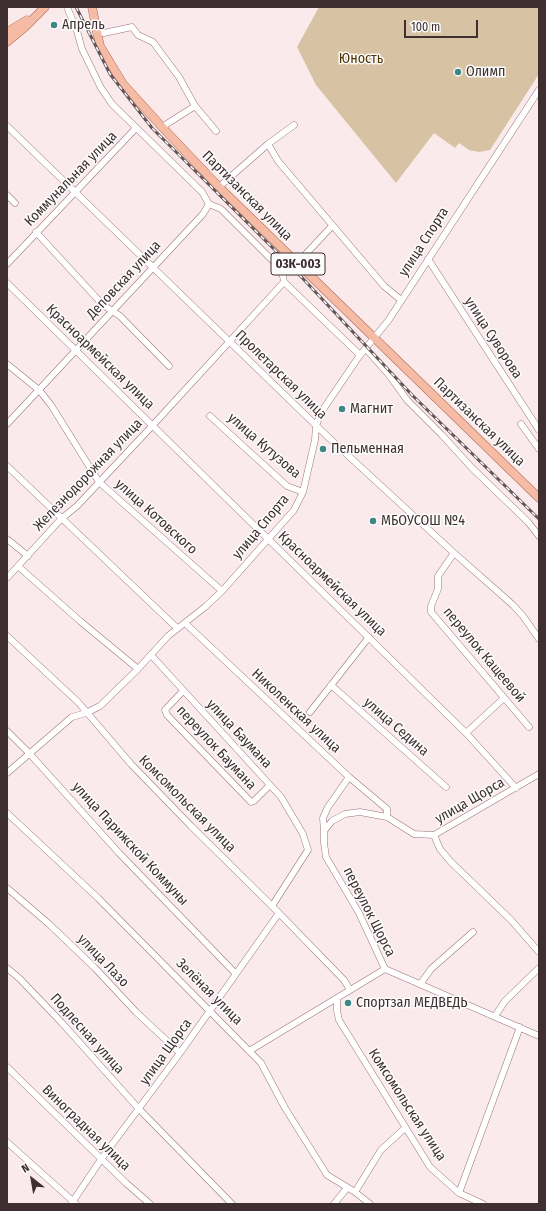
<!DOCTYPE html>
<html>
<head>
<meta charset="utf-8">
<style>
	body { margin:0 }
	#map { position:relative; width:546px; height:1211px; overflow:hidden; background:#fbeaec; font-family:"Fira Sans Condensed",sans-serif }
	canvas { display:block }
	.frame { position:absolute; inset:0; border:8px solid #3f2f31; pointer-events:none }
	.north { position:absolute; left:12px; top:1159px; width:40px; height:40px; -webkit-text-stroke:3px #fcfcfc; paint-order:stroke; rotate:329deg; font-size:11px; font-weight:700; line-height:16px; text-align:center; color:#3f2f31 }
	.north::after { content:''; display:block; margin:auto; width:14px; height:18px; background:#3f2f31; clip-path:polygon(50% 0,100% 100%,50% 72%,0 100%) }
	.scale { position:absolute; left:404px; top:20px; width:74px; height:18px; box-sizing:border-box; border:2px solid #3f2f31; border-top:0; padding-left:5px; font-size:12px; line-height:14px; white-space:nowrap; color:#3f2f31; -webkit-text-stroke:3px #fcfcfc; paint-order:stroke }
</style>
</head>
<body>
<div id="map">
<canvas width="546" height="1211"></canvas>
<div class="frame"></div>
<div class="north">N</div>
<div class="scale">100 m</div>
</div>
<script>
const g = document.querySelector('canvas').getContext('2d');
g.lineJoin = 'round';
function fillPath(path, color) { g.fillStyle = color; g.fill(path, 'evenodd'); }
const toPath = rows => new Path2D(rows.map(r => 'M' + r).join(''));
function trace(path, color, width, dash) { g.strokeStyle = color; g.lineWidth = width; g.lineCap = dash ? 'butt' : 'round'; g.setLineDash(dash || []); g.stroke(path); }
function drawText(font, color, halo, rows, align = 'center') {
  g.font = font + ' "Fira Sans Condensed",sans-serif'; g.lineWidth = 3; g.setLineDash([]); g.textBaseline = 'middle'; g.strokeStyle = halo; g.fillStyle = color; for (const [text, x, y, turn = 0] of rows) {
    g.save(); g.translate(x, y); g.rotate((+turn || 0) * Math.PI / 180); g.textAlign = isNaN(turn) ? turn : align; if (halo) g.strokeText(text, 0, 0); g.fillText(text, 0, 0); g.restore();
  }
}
const green = toPath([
	[319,7,539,7,539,74,490,150,479,152,469,150,459,143,455,148,434,133,396,183,316,85,297,47]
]);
const minor = toPath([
	[67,7,77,31,82,49,101,88,112,104,202,192,209,204,221,209,277,265,283,276,284,282,360,355],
	[96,32,104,33,132,27,138,35,153,42,179,77,195,106,216,131],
	[7,126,328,437,454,553,513,605,523,616,539,639],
	[162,127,195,106],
	[268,144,278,161,384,286,401,300],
	[219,187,268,144,294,125],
	[7,195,15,203],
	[36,232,103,305,120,316,169,366],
	[304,256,332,226],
	[428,259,539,430],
	[7,264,136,128],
	[7,283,466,733,516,788],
	[366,349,389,375,407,400,442,435,472,468,528,522,539,536],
	[7,364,39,390,51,405,99,482,222,591],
	[210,416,287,486,303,492],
	[7,424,203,214,209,204],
	[521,424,539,449],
	[7,466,177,628],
	[7,539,28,556],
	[454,553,438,576,438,589,431,606,431,612,529,727],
	[19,567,80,621,138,669],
	[7,578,61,519,77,506,153,425,284,282],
	[185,623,349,777,387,809,387,817],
	[7,636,78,702,131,764,191,826,272,906,344,980,350,990],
	[151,655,281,797,303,834,308,850,272,906],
	[331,685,446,787],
	[183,691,165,710,167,715,251,802,254,801,270,785],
	[310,712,369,637],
	[7,731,29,753,119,853,235,973],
	[466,733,504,698],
	[7,773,72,717,86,713,100,706,138,669,168,636,205,607,222,591,294,510,303,492,315,440,316,425,322,411,360,355,388,321,539,90],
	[539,774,434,835,414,834,387,817,360,812,345,814,332,821,324,831,324,843,326,857,359,913,385,969,539,1036],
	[7,813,98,898,261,1063,285,1108,327,1175,355,1192,370,1204],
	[324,831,323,818,328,807,349,777],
	[434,835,440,849,451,862,511,920,539,952],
	[7,888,49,924,95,968,136,1012,180,1053],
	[7,968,20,979,62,1023,139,1109,232,1204],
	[421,983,431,969,473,932],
	[337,998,337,1011,339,1020,430,1167,459,1193,483,1204],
	[495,1016,505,1001,539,968],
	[249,1051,385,969],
	[7,1067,126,1183,150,1204],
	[7,1142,76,1204],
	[355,1192,381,1150,405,1128],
	[459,1193,520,1027],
	[71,1204,102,1158,180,1053,279,913],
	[334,1204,347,1188]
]);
const major = toPath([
	[92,7,100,46,123,84,162,127,219,187,539,498],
	[7,32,27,20],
	[7,42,25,27,45,7]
]);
const rail = toPath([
	[76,7,110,74,152,128,293,268,412,395,539,519]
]);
const markers = [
	[54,25,4,"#3f8786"],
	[458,72,4,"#3f8786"],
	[342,409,4,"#3f8786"],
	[323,449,4,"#3f8786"],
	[373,521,4,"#3f8786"],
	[348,1003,4,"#3f8786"]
];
const shields = [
	[298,264,54]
];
const shieldNames = [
	["03К-003",298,264]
];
const poiNames = [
	["Апрель",62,25],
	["Олимп",466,72],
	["Магнит",350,409],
	["Пельменная",331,449],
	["МБОУСОШ №4",381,521],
	["Спортзал МЕДВЕДЬ",356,1003]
];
const parkNames = [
	["Юность",361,59]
];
const streetNames = [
	["Коммунальная улица",71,179,-46],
	["Партизанская улица",247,196,45],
	["улица Спорта",424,242,-57],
	["Деповская улица",124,280,-47],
	["улица Суворова",493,338,57],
	["Красноармейская улица",100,357,44],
	["Пролетарская улица",281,375,44],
	["Партизанская улица",479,422,44],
	["улица Кутузова",264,446,41],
	["Железнодорожная улица",88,475,-46],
	["улица Котовского",156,517,42],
	["улица Спорта",261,527,-50],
	["Красноармейская улица",332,584,44],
	["переулок Кащеевой",484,655,50],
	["Николенская улица",296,711,43],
	["улица Седина",396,727,41],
	["улица Баумана",239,734,47],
	["переулок Баумана",216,748,47],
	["улица Щорса",470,801,-30],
	["Комсомольская улица",187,804,45],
	["улица Парижской Коммуны",130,844,47],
	["переулок Щорса",369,912,63],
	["улица Лазо",103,961,46],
	["Зелёная улица",209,992,45],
	["Подлесная улица",87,1034,48],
	["улица Щорса",166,1052,-54],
	["Комсомольская улица",407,1105,57],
	["Виноградная улица",86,1128,44]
];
fillPath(green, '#d7c2a3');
trace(minor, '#9a747b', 7);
trace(major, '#b16d55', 9);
trace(minor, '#fff', 6);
trace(major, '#f5bba5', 8);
trace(rail, '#655557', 3);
trace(rail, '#fcfcfc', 1.5, [4.5]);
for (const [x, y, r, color] of markers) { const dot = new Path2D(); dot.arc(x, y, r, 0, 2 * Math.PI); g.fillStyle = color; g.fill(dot); trace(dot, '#fcfcfc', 1.5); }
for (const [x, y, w] of shields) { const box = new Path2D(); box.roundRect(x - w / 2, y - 11, w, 22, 3); g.fillStyle = '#fcfcfc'; g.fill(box); trace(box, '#3f2f31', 1); }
drawText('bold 13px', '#3f2f31', null, shieldNames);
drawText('14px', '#3f2f31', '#fcfcfc', poiNames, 'left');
drawText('14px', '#503604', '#fcfcfc', parkNames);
drawText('14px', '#3f2f31', '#fcfcfc', streetNames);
</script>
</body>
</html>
